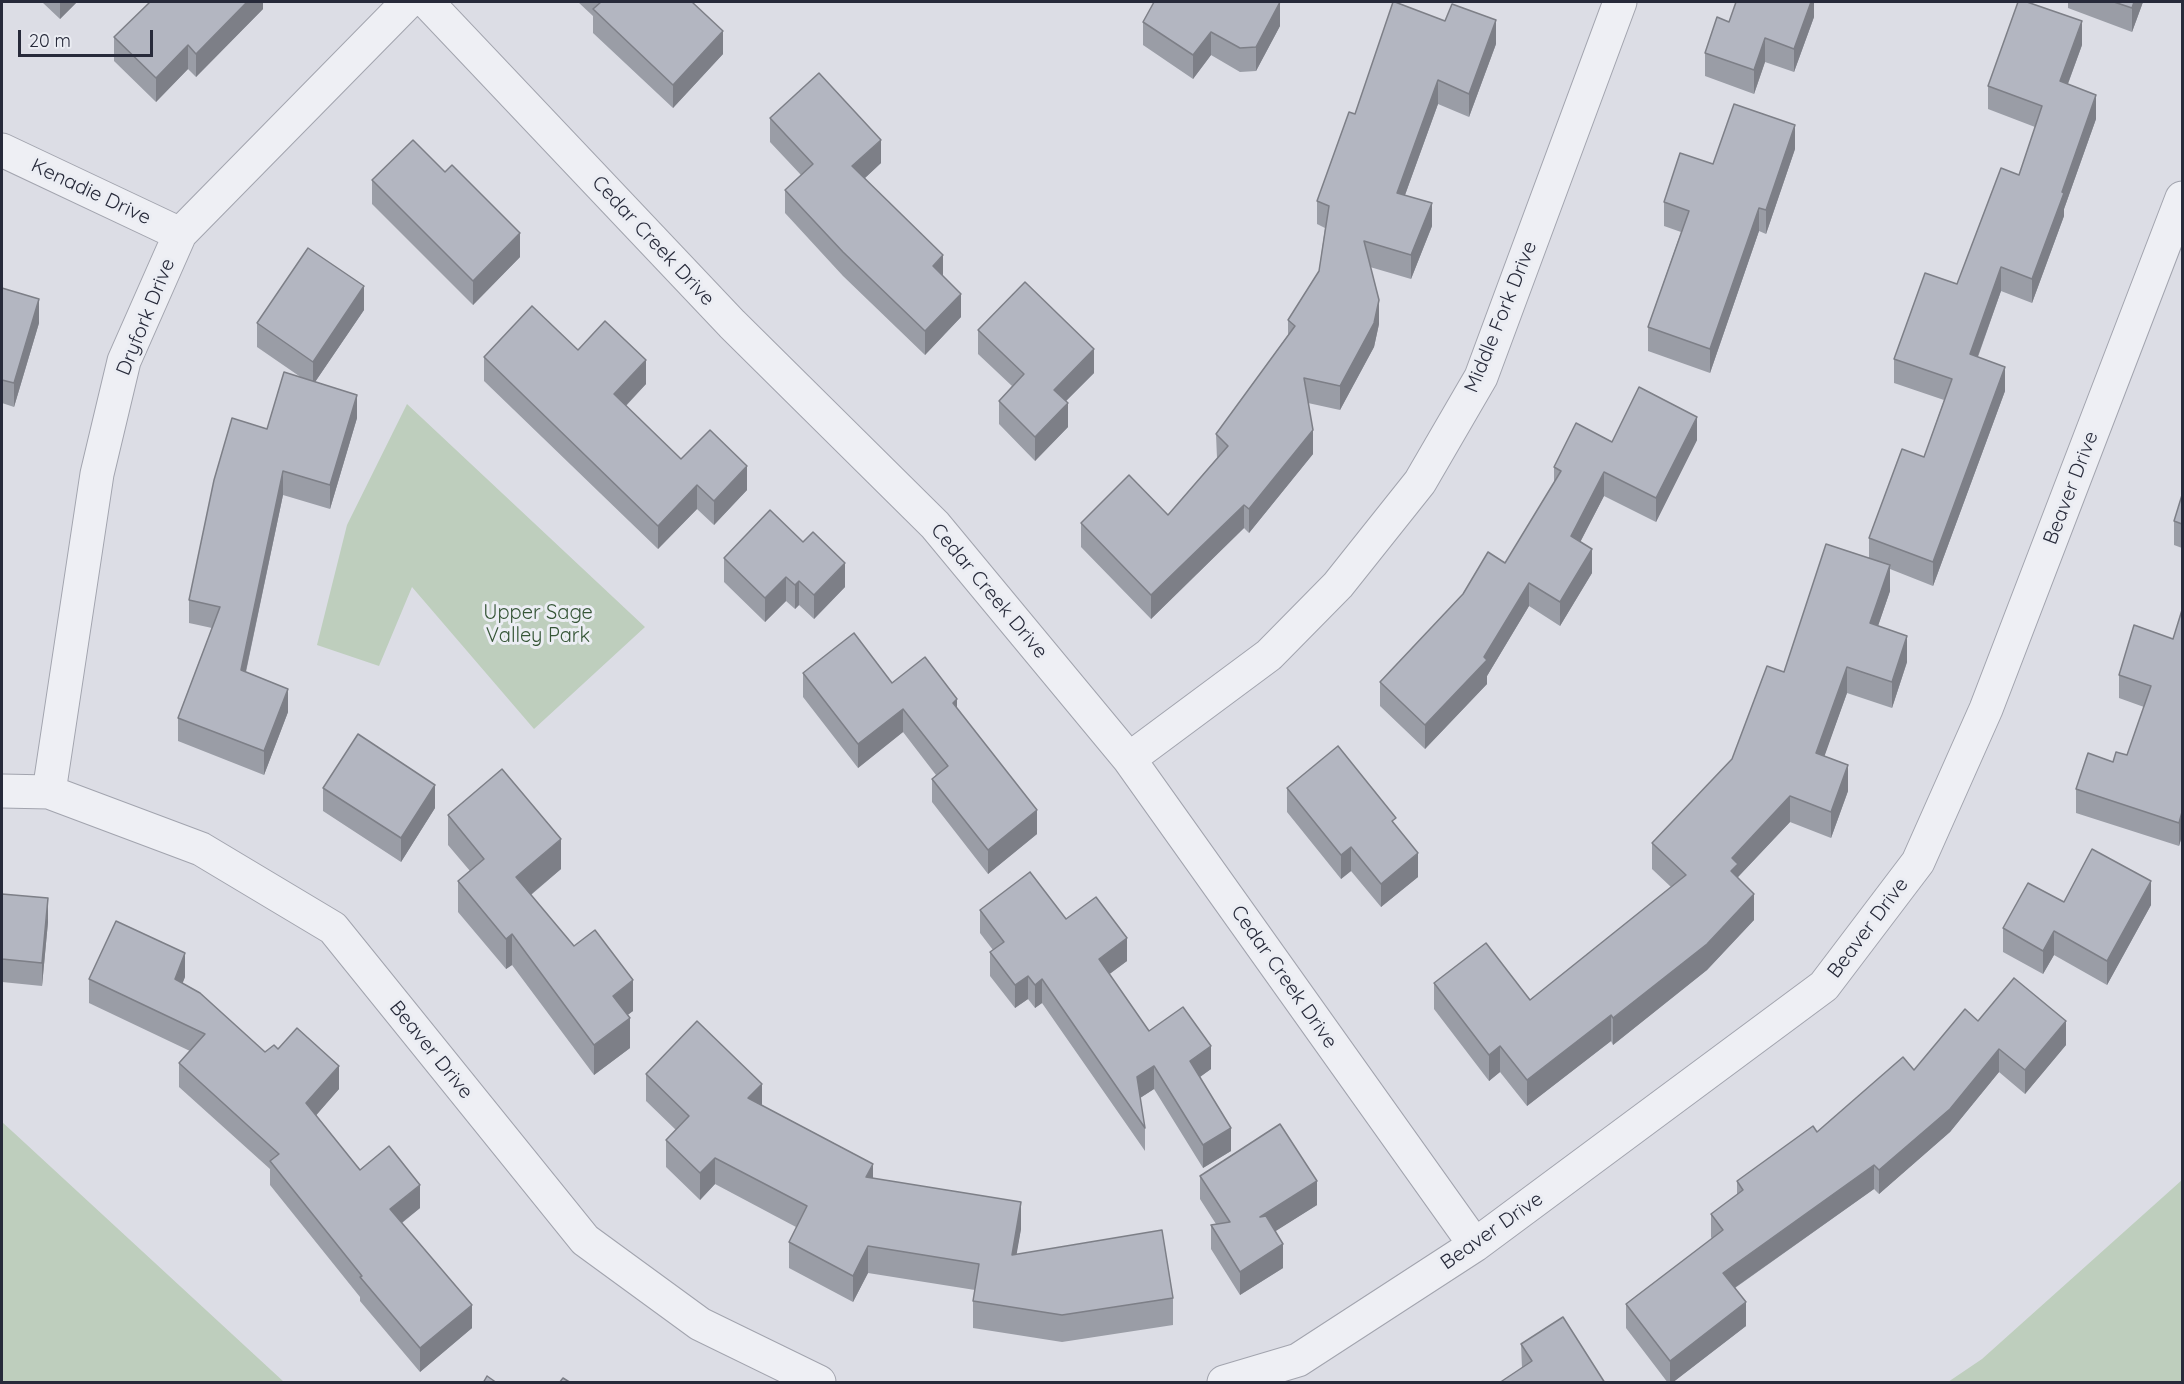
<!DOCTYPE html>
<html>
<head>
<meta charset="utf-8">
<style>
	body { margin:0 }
	#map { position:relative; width:2184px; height:1384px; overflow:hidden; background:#dcdde5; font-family:Quicksand,sans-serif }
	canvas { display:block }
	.frame { position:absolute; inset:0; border:3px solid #272a3a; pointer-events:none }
	.scale { position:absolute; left:18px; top:30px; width:135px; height:27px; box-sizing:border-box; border:3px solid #272a3a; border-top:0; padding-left:8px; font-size:18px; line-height:21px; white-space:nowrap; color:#272a3a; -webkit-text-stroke:4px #ebedf3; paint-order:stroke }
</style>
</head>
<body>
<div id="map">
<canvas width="2184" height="1384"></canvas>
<div class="frame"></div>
<div class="scale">20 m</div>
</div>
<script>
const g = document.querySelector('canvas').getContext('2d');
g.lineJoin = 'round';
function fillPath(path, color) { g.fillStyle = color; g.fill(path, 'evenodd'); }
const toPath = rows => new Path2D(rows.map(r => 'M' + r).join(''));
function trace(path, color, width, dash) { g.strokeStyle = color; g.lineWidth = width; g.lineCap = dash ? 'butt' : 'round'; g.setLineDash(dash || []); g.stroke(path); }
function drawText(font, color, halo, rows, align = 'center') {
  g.font = font + ' Quicksand,sans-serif'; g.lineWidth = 6; g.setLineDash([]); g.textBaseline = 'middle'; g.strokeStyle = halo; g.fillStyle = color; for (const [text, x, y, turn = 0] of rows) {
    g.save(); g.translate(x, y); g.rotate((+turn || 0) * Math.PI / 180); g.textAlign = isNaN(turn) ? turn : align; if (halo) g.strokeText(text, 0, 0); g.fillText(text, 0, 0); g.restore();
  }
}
const green = toPath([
	[407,404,645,627,534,729,412,587,379,666,317,645,347,525],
	[2,1122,13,1132,284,1382,2,1382],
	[2182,1180,2182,1382,1948,1382,1982,1359]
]);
const minor = toPath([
	[427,2,732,324,935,525,1129,759,1475,1245],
	[2,150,180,234],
	[1129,759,1269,655,1338,585,1420,482,1481,377,1620,2],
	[2,791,49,792,201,849,333,928,585,1240,700,1324,819,1382],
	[49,792,97,474,124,361,180,234,408,2],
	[1224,1382,1298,1360,1475,1245,1824,986,1918,862,1986,709,2182,198]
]);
const wall = toPath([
	[42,2,77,2,60,19],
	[263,2,263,9,196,77,188,69,156,102,114,61,114,37],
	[578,2,692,2,723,54,673,108,593,33,593,16],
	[1814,2,1814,17,1794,72,1765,62,1754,94,1705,76,1705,53,1729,22],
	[2068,2,2143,2,2132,32,2068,8],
	[1143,22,1280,26,1256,71,1240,72,1211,55,1193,79,1143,45],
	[1496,44,1469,117,1438,104,1405,195,1432,226,1411,279,1370,267,1379,324,1374,347,1340,410,1308,403,1313,454,1249,533,1244,528,1151,619,1081,547,1081,523,1168,515,1217,458,1216,434,1288,335,1288,320,1319,271,1325,228,1317,224,1317,201,1355,114],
	[2082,45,2068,84,2096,119,2064,209,2064,216,2032,303,2001,291,1978,357,2005,391,1933,586,1890,569,1890,591,1878,626,1907,662,1892,708,1847,693,1824,756,1848,791,1831,838,1790,822,1738,877,1754,920,1707,970,1613,1045,1611,1041,1527,1106,1500,1072,1489,1081,1434,1009,1434,983,1530,1000,1671,887,1652,869,1652,843,1732,759,1784,672,1869,558,1869,538,1924,457,1944,400,1894,383,1894,359,1957,284,2019,175,2035,127,1988,109,1988,86],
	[770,118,881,163,865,178,943,276,961,317,925,355,843,276,785,213,785,190,801,175,770,142],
	[1795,149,1766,234,1759,231,1710,373,1648,351,1648,327,1681,232,1664,226,1664,202,1713,164],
	[372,180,520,257,473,305,372,204],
	[2,288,39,323,14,407,2,403],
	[364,310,315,382,357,418,330,509,283,495,246,672,288,712,264,775,178,741,178,718,212,628,189,623,189,600,267,429,302,378,257,347,257,323],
	[978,330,1094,373,1066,401,1068,427,1035,461,999,424,999,401,1012,386,978,354],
	[578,350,646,384,626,406,681,459,747,490,714,525,697,509,658,549,484,381,484,357],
	[1697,440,1656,522,1604,496,1580,542,1592,573,1560,626,1529,606,1487,676,1487,684,1425,749,1380,706,1380,682,1505,563,1554,483,1554,467,1612,442],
	[2182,495,2182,548,2174,545,2174,521],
	[724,558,845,587,814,619,799,605,795,609,786,601,765,622,724,582],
	[2182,610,2182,836,2179,846,2076,813,2076,789,2113,762,2127,755,2144,707,2119,698,2119,675,2173,639],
	[803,673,892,683,957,708,1037,834,988,874,932,802,932,779,936,775,903,732,858,768,803,697],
	[323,788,435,808,401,862,323,811],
	[1287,788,1396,826,1418,877,1381,907,1351,871,1341,879,1287,812],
	[448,815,561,869,531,895,574,946,633,1011,627,1015,630,1048,594,1075,512,965,506,969,458,912,458,881,470,871,448,845],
	[2,894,48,922,42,986,2,982],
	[2064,902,2151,905,2107,985,2054,955,2043,974,2003,952,2003,928],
	[980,910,1066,919,1127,961,1109,974,1149,1031,1211,1069,1200,1077,1231,1151,1203,1168,1154,1089,1140,1098,1145,1128,1145,1151,1042,1003,1035,1008,1028,999,1015,1008,990,976,990,952,993,950,980,933],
	[185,977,182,983,265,1052,278,1049,339,1089,316,1115,360,1170,420,1208,402,1223,472,1328,420,1372,360,1301,360,1297,270,1185,270,1169,179,1087,179,1063,190,1051,89,1003,89,979],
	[1978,1021,2066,1045,2025,1094,1999,1072,1950,1132,1879,1194,1874,1189,1735,1288,1746,1326,1672,1383,1668,1383,1626,1328,1626,1304,1712,1239,1711,1237,1711,1214,1737,1195,1737,1181,1817,1132,1914,1070],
	[646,1074,762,1106,873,1178,1021,1229,1016,1254,1173,1298,1173,1325,1062,1342,973,1328,973,1301,975,1290,868,1273,853,1302,789,1268,789,1242,796,1227,715,1184,700,1200,666,1167,666,1140,676,1130,646,1101],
	[1200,1176,1317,1205,1275,1231,1283,1268,1240,1295,1211,1249,1211,1225,1216,1224,1200,1199],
	[1521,1344,1605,1383,1522,1368]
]);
const shadedWall = toPath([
	[60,2,77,2,60,19],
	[247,2,263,2,263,9,196,77,196,54],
	[1280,2,1280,26,1256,71,1256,47],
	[1811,2,1814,2,1814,17,1794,72,1794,49],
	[2134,2,2143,2,2132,32,2132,8],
	[1496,20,1496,44,1469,117,1469,94],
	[2082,21,2082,45,2060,105,2060,81],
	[723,31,723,54,673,108,673,85],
	[1211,32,1211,55,1193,79,1193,55],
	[1765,38,1765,62,1754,94,1754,70],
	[188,45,188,69,156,102,156,78],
	[1438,80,1438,104,1397,217,1397,193],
	[2096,95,2096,119,2064,209,2064,216,2032,303,2032,279],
	[1795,125,1795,149,1766,234,1766,210],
	[881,140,881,163,852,190,852,166],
	[1432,203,1432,226,1411,279,1411,255],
	[1759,208,1759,231,1710,373,1710,349],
	[520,233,520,257,473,305,473,281],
	[943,255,943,278,933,266],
	[2001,267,2001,291,1970,378,1970,354],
	[364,286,364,310,313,385,313,362],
	[961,294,961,317,925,355,925,331],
	[39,299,39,323,14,407,14,383],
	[1379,300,1379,324,1374,347,1340,410,1340,386],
	[1094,349,1094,373,1054,413,1054,390],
	[646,360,646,384,614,418,614,394],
	[2005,367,2005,391,1933,586,1933,562],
	[357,395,357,418,330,509,330,485],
	[1068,403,1068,427,1035,461,1035,437],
	[1697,417,1697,440,1656,522,1656,498],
	[1313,430,1313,454,1249,533,1249,509],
	[747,466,747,490,714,525,714,501],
	[283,471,283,495,241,694,241,670],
	[1604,472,1604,496,1571,560,1571,536],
	[697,485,697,509,658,549,658,526],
	[1244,505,1244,528,1151,619,1151,595],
	[1592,549,1592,573,1560,626,1560,602],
	[845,563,845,587,814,619,814,595],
	[1890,565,1890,591,1870,649,1870,623],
	[786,577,786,601,765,622,765,598],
	[799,581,799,605,795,609,795,585],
	[1529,583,1529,606,1487,676,1487,684,1425,749,1425,725,1484,657],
	[1907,636,1907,662,1892,708,1892,682],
	[1847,667,1847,693,1816,780,1816,753],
	[288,689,288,712,264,775,264,751],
	[957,699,957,722,953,703],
	[903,709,903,732,858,768,858,744],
	[1848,765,1848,791,1831,838,1831,812],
	[435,785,435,808,401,862,401,838],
	[1790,796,1790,822,1738,877,1738,890,1731,871,1732,858],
	[1037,810,1037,834,988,874,988,850],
	[2182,812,2182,836,2179,846,2179,823],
	[561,839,561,869,516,907,516,877],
	[1351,847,1351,871,1341,879,1341,855],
	[1418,853,1418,877,1381,907,1381,884],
	[2151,881,2151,905,2107,985,2107,961],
	[1754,894,1754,920,1707,970,1613,1045,1613,1018],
	[48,898,48,922,42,986,42,963],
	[2054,931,2054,955,2043,974,2043,951],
	[512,934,512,965,506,969,506,939],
	[1127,938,1127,961,1099,982,1099,959],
	[185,953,185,977,175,1003,175,979],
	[1028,976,1028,999,1015,1008,1015,985],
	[1042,979,1042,1003,1035,1008,1035,985],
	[633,980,633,1011,613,1026,613,996],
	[1611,1015,1611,1041,1527,1106,1527,1080],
	[630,1018,630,1048,594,1075,594,1045],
	[2066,1021,2066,1045,2025,1094,2025,1070],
	[1211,1046,1211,1069,1190,1084,1190,1061],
	[1500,1046,1500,1072,1489,1081,1489,1055],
	[1999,1049,1999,1072,1950,1132,1879,1194,1879,1170],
	[339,1066,339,1089,306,1127,306,1103],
	[1154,1066,1154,1089,1137,1100,1137,1077],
	[762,1084,762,1111,748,1098],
	[1231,1128,1231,1151,1203,1168,1203,1145],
	[715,1158,715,1184,700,1200,700,1173],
	[873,1164,873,1191,866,1177],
	[1874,1165,1874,1189,1723,1296,1723,1273],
	[1317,1181,1317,1205,1260,1241,1260,1217],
	[420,1185,420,1208,390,1232,390,1209],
	[1021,1202,1021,1229,1012,1281,1012,1255],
	[1283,1244,1283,1268,1240,1295,1240,1272],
	[868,1246,868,1273,853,1302,853,1276],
	[1746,1302,1746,1326,1672,1383,1670,1383,1670,1361],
	[472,1305,472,1328,420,1372,420,1348]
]);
const building = toPath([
	[150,2,247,2,196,54,188,45,156,78,114,37,150,2],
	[601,2,692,2,723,31,673,85,593,9,601,2],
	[1154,2,1280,2,1256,47,1240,48,1211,32,1193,55,1143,22,1154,2],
	[1393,2,1395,2,1445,21,1452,4,1496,20,1469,94,1438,80,1397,193,1432,203,1411,255,1364,241,1379,300,1374,323,1340,386,1304,378,1313,430,1249,509,1244,505,1151,595,1081,523,1129,475,1168,515,1228,446,1216,434,1295,326,1288,320,1319,271,1329,206,1317,201,1349,112,1355,114,1393,2],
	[1736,2,1811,2,1794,49,1765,38,1754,70,1705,53,1717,17,1729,22,1736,2],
	[2018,2,2027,2,2082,21,2060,81,2096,95,2062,192,2064,193,2032,279,2001,267,1970,354,2005,367,1933,562,1869,538,1902,449,1924,457,1952,379,1894,359,1925,273,1957,284,2001,168,2019,175,2042,106,1988,86,2018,2],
	[2114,2,2134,2,2132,8,2114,2],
	[819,73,881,140,852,166,943,255,933,266,961,294,925,331,843,252,785,190,813,164,770,118,819,73],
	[1734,104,1795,125,1766,210,1759,208,1710,349,1648,327,1689,211,1664,202,1680,153,1713,164,1734,104],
	[413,140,445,172,452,165,520,233,473,281,372,180,413,140],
	[308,248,364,286,313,362,257,323,308,248],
	[1025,282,1094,349,1054,390,1068,403,1035,437,999,401,1024,374,978,330,1025,282],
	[2,288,39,299,14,383,2,380,2,288],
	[532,306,578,350,605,321,646,360,614,394,681,459,710,430,747,466,714,501,697,485,658,526,484,357,532,306],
	[284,372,357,395,330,485,283,471,241,670,288,689,264,751,178,718,220,607,189,600,214,480,232,418,267,429,284,372],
	[1639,387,1697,417,1656,498,1604,472,1571,536,1592,549,1560,602,1529,583,1484,657,1487,660,1425,725,1380,682,1463,594,1488,552,1505,563,1561,471,1554,467,1576,423,1612,442,1639,387],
	[2182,495,2182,524,2174,521,2182,495],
	[770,510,803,542,813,532,845,563,814,595,799,581,795,585,786,577,765,598,724,558,770,510],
	[1826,544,1890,565,1870,623,1907,636,1892,682,1847,667,1816,753,1848,765,1831,812,1790,796,1732,858,1738,864,1731,871,1754,894,1707,944,1613,1018,1611,1015,1527,1080,1500,1046,1489,1055,1434,983,1486,943,1530,1000,1686,875,1652,843,1732,759,1767,666,1784,672,1826,544],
	[2182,610,2182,812,2179,823,2076,789,2088,753,2113,762,2116,752,2127,755,2151,686,2119,675,2134,625,2173,639,2182,610],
	[854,633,892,683,925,657,957,699,953,703,1037,810,988,850,932,779,948,766,903,709,858,744,803,673,854,633],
	[358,734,435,785,401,838,323,788,358,734],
	[1338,746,1396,818,1392,821,1418,853,1381,884,1351,847,1341,855,1287,788,1338,746],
	[502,769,561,839,516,877,574,946,595,930,633,980,613,996,630,1018,594,1045,512,934,506,939,458,881,484,859,448,815,502,769],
	[2092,849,2151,881,2107,961,2054,931,2043,951,2003,928,2028,883,2064,902,2092,849],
	[1030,872,1066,919,1096,897,1127,938,1099,959,1149,1031,1183,1007,1211,1046,1190,1061,1231,1128,1203,1145,1154,1066,1137,1077,1145,1128,1042,979,1035,985,1028,976,1015,985,990,952,1004,942,980,910,1030,872],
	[2,894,48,898,42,963,2,959,2,894],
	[116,921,185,953,175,979,200,993,265,1052,274,1045,278,1049,297,1028,339,1066,306,1103,360,1170,389,1146,420,1185,390,1209,472,1305,420,1348,360,1277,362,1276,270,1161,279,1154,179,1063,205,1034,89,979,116,921],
	[2014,978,2066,1021,2025,1070,1999,1049,1950,1109,1879,1170,1874,1165,1723,1273,1746,1302,1670,1361,1626,1304,1723,1230,1711,1214,1743,1190,1737,1181,1813,1126,1817,1132,1903,1057,1914,1070,1965,1009,1978,1021,2014,978],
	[697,1021,762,1084,748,1098,873,1164,866,1177,1021,1202,1012,1255,1162,1230,1173,1298,1062,1315,973,1301,979,1264,868,1246,853,1276,789,1242,807,1206,715,1158,700,1173,666,1140,689,1116,646,1074,697,1021],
	[1280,1124,1317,1181,1260,1217,1266,1216,1283,1244,1240,1272,1211,1225,1230,1222,1200,1176,1280,1124],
	[1563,1317,1605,1383,1499,1383,1532,1361,1521,1344,1563,1317],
	[487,1376,497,1383,483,1383,487,1376],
	[563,1378,571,1383,559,1383,563,1378]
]);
const streetNames = [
	["Kenadie Drive",91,192,25],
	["Cedar Creek Drive",653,241,47],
	["Dryfork Drive",146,317,-68],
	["Middle Fork Drive",1501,317,-68],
	["Beaver Drive",2071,488,-69],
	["Cedar Creek Drive",989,591,50],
	["Beaver Drive",1868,928,-53],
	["Cedar Creek Drive",1284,977,55],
	["Beaver Drive",431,1050,51],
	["Beaver Drive",1492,1231,-35]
];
const parkNames = [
	["Upper Sage",538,613],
	["Valley Park",538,636]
];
fillPath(green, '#becebd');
trace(minor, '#a2a4ae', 35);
trace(minor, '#eeeff4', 33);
fillPath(wall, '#9a9da6');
fillPath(shadedWall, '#7d7f87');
fillPath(building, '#b3b6c1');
trace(building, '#7d7f87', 1.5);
drawText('20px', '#272a3a', '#ebedf3', streetNames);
drawText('20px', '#355536', '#ebedf3', parkNames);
</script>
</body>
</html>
